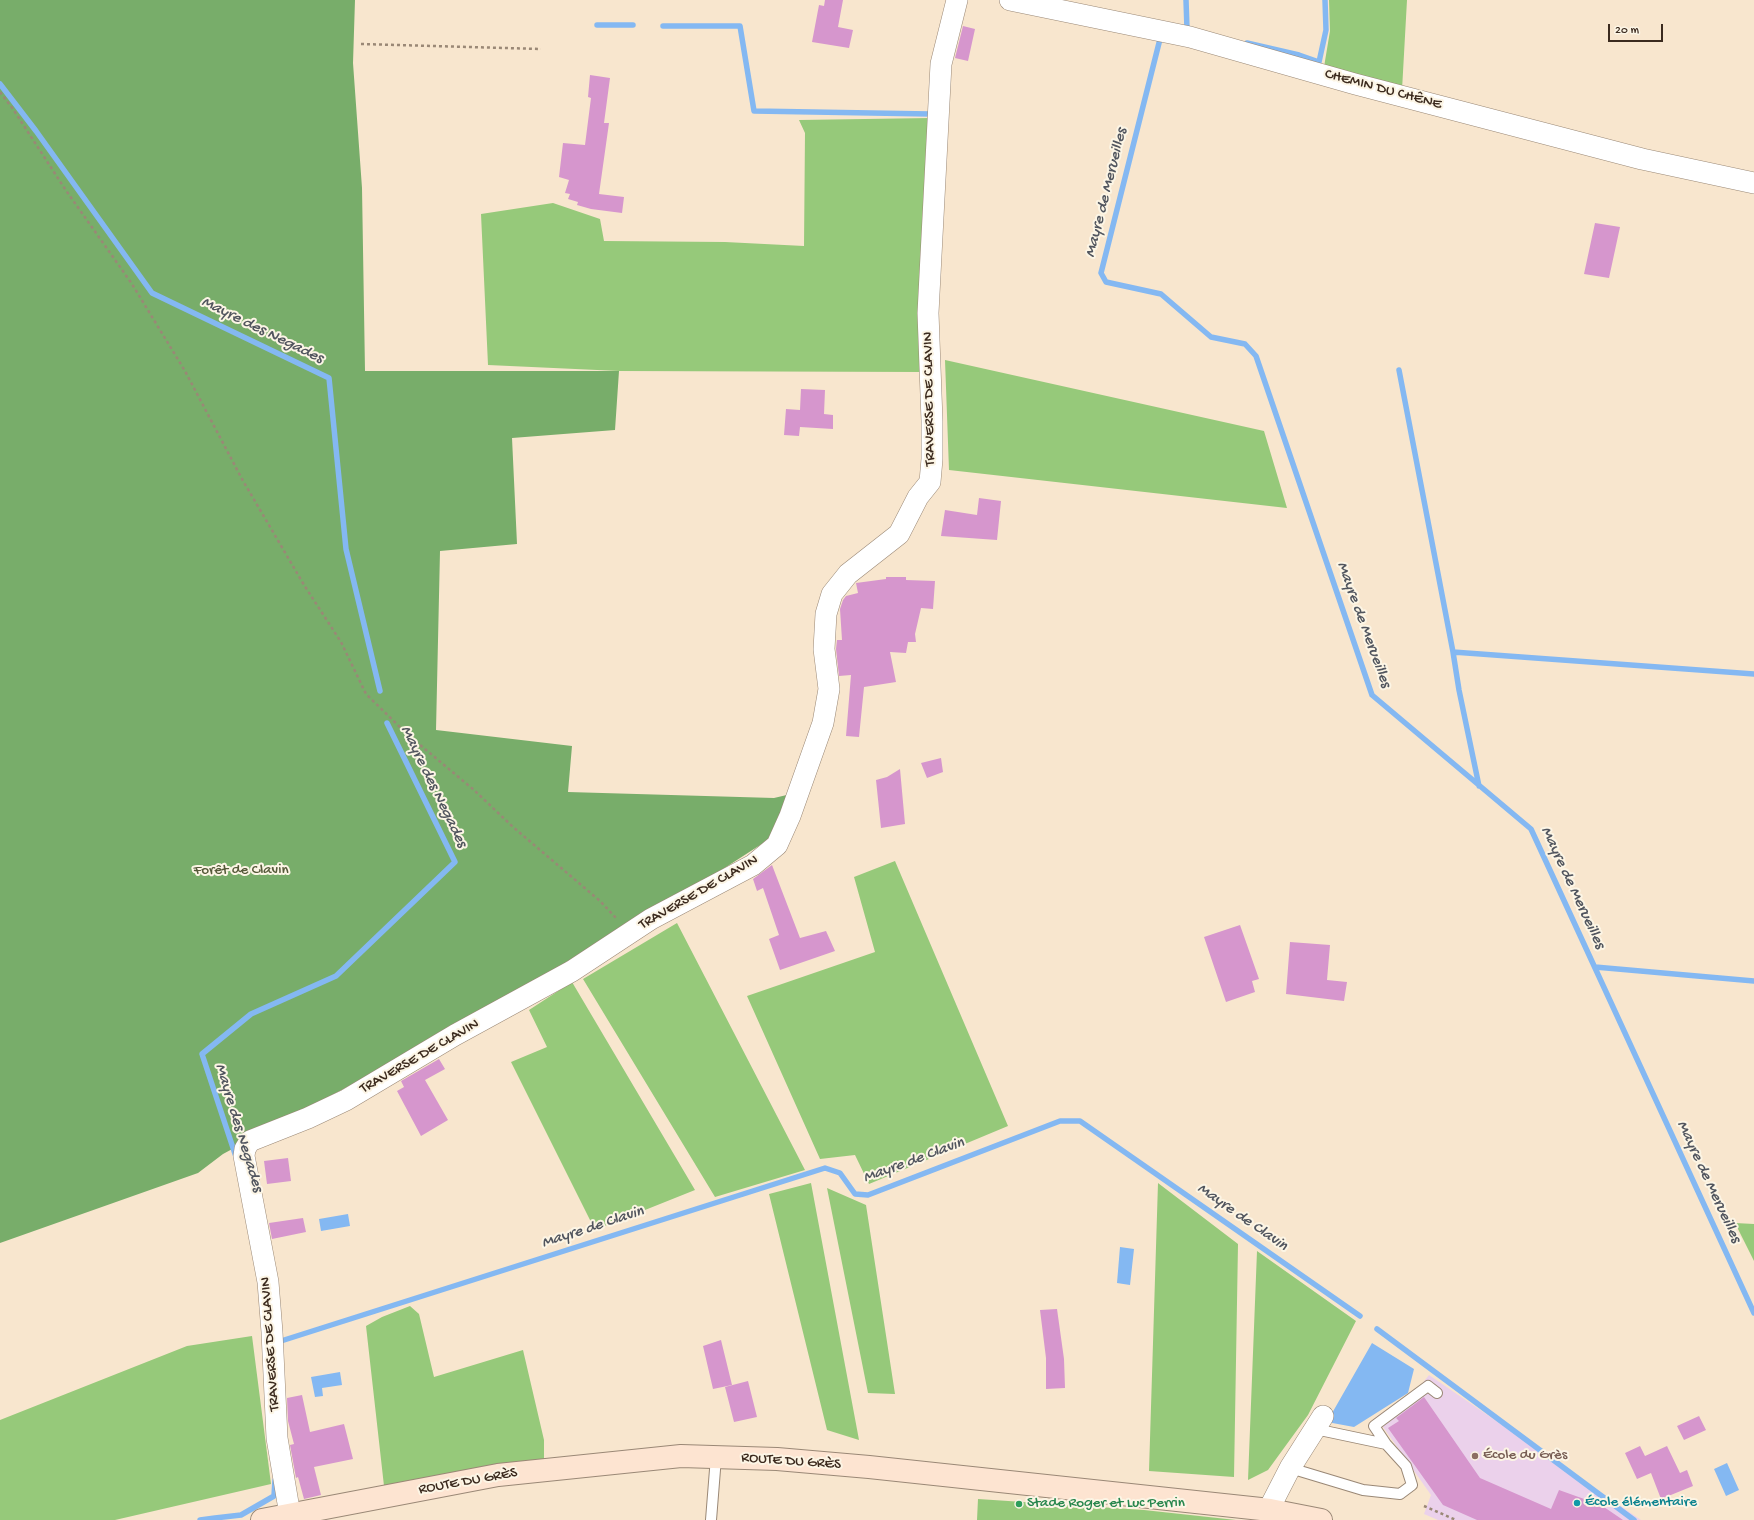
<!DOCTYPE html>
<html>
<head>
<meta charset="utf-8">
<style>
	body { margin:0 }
	#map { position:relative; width:1754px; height:1520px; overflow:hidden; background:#f8e6ce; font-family:"Gochi Hand",sans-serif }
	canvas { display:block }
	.scale { position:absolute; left:1608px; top:24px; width:55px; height:18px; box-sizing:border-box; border:2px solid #3b2a1e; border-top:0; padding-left:5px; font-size:12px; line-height:14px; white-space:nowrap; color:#3b2a1e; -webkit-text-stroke:3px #fcf5e5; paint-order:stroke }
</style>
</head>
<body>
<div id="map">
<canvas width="1754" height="1520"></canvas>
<div class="scale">20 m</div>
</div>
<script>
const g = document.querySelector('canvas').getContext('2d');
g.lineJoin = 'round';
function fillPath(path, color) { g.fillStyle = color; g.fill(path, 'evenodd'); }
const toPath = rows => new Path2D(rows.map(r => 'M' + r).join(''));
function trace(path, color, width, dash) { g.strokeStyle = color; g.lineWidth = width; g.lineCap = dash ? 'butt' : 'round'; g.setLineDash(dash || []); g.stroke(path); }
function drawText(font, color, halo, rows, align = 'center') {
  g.font = font + ' "Gochi Hand",sans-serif'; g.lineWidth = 4; g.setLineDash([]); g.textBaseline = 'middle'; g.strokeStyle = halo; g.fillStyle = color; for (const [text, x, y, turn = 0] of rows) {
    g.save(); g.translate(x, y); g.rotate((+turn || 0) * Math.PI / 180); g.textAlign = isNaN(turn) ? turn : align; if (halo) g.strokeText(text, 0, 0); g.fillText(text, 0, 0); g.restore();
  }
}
const built = toPath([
	[1429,1375,1641,1520,1438,1520,1424,1514,1431,1495,1376,1417,1417,1390]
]);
const green = toPath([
	[1329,0,1407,0,1402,90,1324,67,1330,31],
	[931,118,921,372,619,371,488,365,481,214,553,203,600,219,604,241,725,242,804,246,805,133,799,120],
	[945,360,1264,431,1287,508,949,470],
	[895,861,1008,1126,869,1184,855,1155,820,1159,747,996,875,952,854,877],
	[677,923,805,1170,715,1197,583,979],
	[572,982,695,1190,595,1230,511,1062,547,1047,529,1010],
	[811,1183,859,1440,827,1430,769,1194],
	[1158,1183,1238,1244,1234,1477,1149,1471],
	[827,1188,866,1205,895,1394,868,1393],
	[1735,1223,1754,1224,1754,1261],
	[1257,1251,1356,1321,1308,1415,1268,1470,1248,1480],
	[410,1306,419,1314,434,1377,523,1350,544,1440,544,1459,384,1486,366,1326,382,1317],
	[252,1336,271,1484,115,1520,0,1520,0,1420,187,1346],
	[978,1499,1144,1510,1236,1520,977,1520]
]);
const forest = toPath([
	[0,0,355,0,353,63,362,188,365,371,619,371,615,430,512,438,517,544,440,551,436,730,572,746,568,792,774,798,791,794,771,838,624,933,542,982,223,1154,198,1173,0,1243]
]);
const water = toPath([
	[348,1214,350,1226,321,1231,319,1219],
	[1120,1247,1134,1249,1130,1285,1117,1283],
	[1372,1343,1414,1369,1408,1393,1354,1427,1327,1422],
	[340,1372,342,1385,322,1388,323,1396,315,1397,311,1377],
	[1727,1463,1739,1490,1726,1496,1714,1469]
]);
const stream = toPath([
	[1186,0,1187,29],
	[597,25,633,25],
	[663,26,740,26,754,111,930,114],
	[1160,39,1101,273,1106,282,1161,294,1211,337,1245,344,1256,356,1372,695,1531,829,1754,1313],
	[1247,43,1299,55,1319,62,1326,30,1325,0],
	[0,84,36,131,152,293,329,378,346,549,380,691],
	[1399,370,1453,652,1459,690,1479,786],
	[1453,652,1754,674],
	[1595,967,1754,981],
	[236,1157,202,1054,251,1014,336,976,455,862,387,723],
	[1377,1329,1634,1520],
	[281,1341,825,1168,840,1173,855,1194,868,1195,1060,1121,1080,1121,1360,1316],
	[200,1520,215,1518],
	[215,1520,215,1518,241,1515,274,1496,275,1480]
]);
const building = toPath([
	[825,0,843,0,838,27,853,30,849,48,812,42,819,5,824,6],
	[963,26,975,29,968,61,955,58],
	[590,75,610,78,604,123,609,123,599,194,624,197,622,213,591,209,577,205,578,202,568,199,570,194,565,193,569,180,559,177,563,143,585,145,591,98,588,97],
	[1595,223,1620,227,1609,278,1584,274],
	[801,389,825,390,824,414,833,415,833,429,800,427,799,436,784,435,786,409,800,410],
	[979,498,1001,501,997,540,941,536,945,510,977,515],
	[886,577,906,577,906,580,935,581,933,609,921,608,915,634,916,642,908,642,906,653,890,652,896,682,864,687,859,737,846,736,851,675,839,676,836,649,837,640,842,640,840,609,843,600,846,596,858,593,856,583,886,579],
	[941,758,943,772,927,778,921,763],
	[900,769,905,824,881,828,876,780,887,777],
	[772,865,800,938,826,931,835,951,780,970,769,939,779,935,763,888,757,891,753,879],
	[1240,925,1259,979,1252,981,1255,992,1226,1002,1204,937],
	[1290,942,1330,945,1327,980,1347,982,1344,1001,1286,994],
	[439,1059,445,1069,425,1080,448,1120,421,1136,397,1091,404,1087,401,1081],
	[288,1158,291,1181,267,1184,264,1161],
	[303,1218,306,1232,272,1239,269,1223],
	[1057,1309,1064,1359,1065,1388,1046,1389,1046,1358,1040,1310],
	[721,1340,732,1385,713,1389,703,1346],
	[748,1381,757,1417,734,1422,725,1387],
	[302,1395,310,1432,344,1424,353,1459,314,1467,321,1495,304,1499,298,1477,296,1478,290,1445,294,1444,288,1421,287,1398],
	[1424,1397,1480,1478,1551,1509,1559,1490,1601,1505,1623,1520,1477,1520,1443,1505,1388,1428,1399,1421,1396,1418],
	[1699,1416,1706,1430,1684,1440,1677,1426],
	[1640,1446,1645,1456,1667,1446,1680,1473,1687,1470,1693,1486,1661,1499,1651,1473,1637,1479,1625,1453]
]);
const path = toPath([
	[361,44,541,49],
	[0,92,13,109,65,189,132,284,185,371,242,479,304,585,341,642,366,694,407,734,474,790,513,827,600,901,616,918],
	[1424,1506,1456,1520]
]);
const lane = toPath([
	[1386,1444,1374,1426,1428,1386,1437,1393],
	[1290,1468,1363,1490,1400,1494,1412,1485,1406,1466,1386,1444,1315,1429],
	[711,1520,716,1457]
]);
const street = toPath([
	[1010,0,1190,37,1355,84,1642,159,1754,183],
	[1270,1510,1272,1503,1290,1468,1323,1416],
	[290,1515,277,1438,272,1332,268,1282,244,1156,245,1149,250,1141,308,1118,346,1100,455,1035,572,971,651,919,753,865,777,845,790,816,823,723,829,689,824,649,826,614,832,594,848,574,899,534,918,497,930,482,932,459,932,421,928,313,941,64,957,0]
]);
const secondary = toPath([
	[262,1520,498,1475,681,1456,777,1459,869,1467,1270,1510,1321,1520]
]);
const markers = [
	[1475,1456,4,"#8d6e63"],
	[1577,1503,4,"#0f9aa8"],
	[1019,1504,4,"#2e9e5b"]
];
const streetNames = [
	["CHEMIN DU CHÊNE",1383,90,15],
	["TRAVERSE DE CLAVIN",930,399,-91],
	["TRAVERSE DE CLAVIN",699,893,-30],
	["TRAVERSE DE CLAVIN",420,1057,-30],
	["TRAVERSE DE CLAVIN",271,1344,-94],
	["ROUTE DU GRÈS",791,1462,4],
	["ROUTE DU GRÈS",468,1482,-10]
];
const parkNames = [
	["Forêt de Clavin",241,871]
];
const educationNames = [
	["École du Grès",1483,1456]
];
const cultureNames = [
	["École élémentaire",1585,1503]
];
const leisureNames = [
	["Stade Roger et Luc Perrin",1027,1504]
];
const waterNames = [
	["Mayre de Merueilles",1107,193,-76],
	["Mayre des Negades",262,331,26],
	["Mayre de Merueilles",1363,625,70],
	["Mayre des Negades",433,787,64],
	["Mayre de Merueilles",1572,888,65],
	["Mayre des Negades",238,1128,73],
	["Mayre de Clavin",914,1161,-20],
	["Mayre de Merueilles",1708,1182,65],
	["Mayre de Clavin",1242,1218,35],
	["Mayre de Clavin",593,1228,-18]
];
fillPath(built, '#ebd1eb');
fillPath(green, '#96c97a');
fillPath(forest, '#78ad6a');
fillPath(water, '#84b8f2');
trace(stream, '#84b8f2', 5.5);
fillPath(building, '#d696cd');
trace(lane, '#9a8876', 12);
trace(street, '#9a8876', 22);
trace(secondary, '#9a8876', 24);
trace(path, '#9a8876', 2.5, [3, 3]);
trace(lane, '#fff', 10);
trace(street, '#fff', 21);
trace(secondary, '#fde4d1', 22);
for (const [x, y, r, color] of markers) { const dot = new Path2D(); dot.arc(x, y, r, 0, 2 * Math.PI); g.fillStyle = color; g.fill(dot); trace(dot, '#fcf5e5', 1.5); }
drawText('15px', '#3b2a1e', '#fcf5e5', streetNames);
drawText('15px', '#565a3a', '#fcf5e5', parkNames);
drawText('15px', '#785e54', '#fcf5e5', educationNames, 'left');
drawText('15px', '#0d838f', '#fcf5e5', cultureNames, 'left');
drawText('15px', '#27864d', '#fcf5e5', leisureNames, 'left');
drawText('italic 16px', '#51555e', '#fcf5e5', waterNames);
</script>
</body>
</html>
